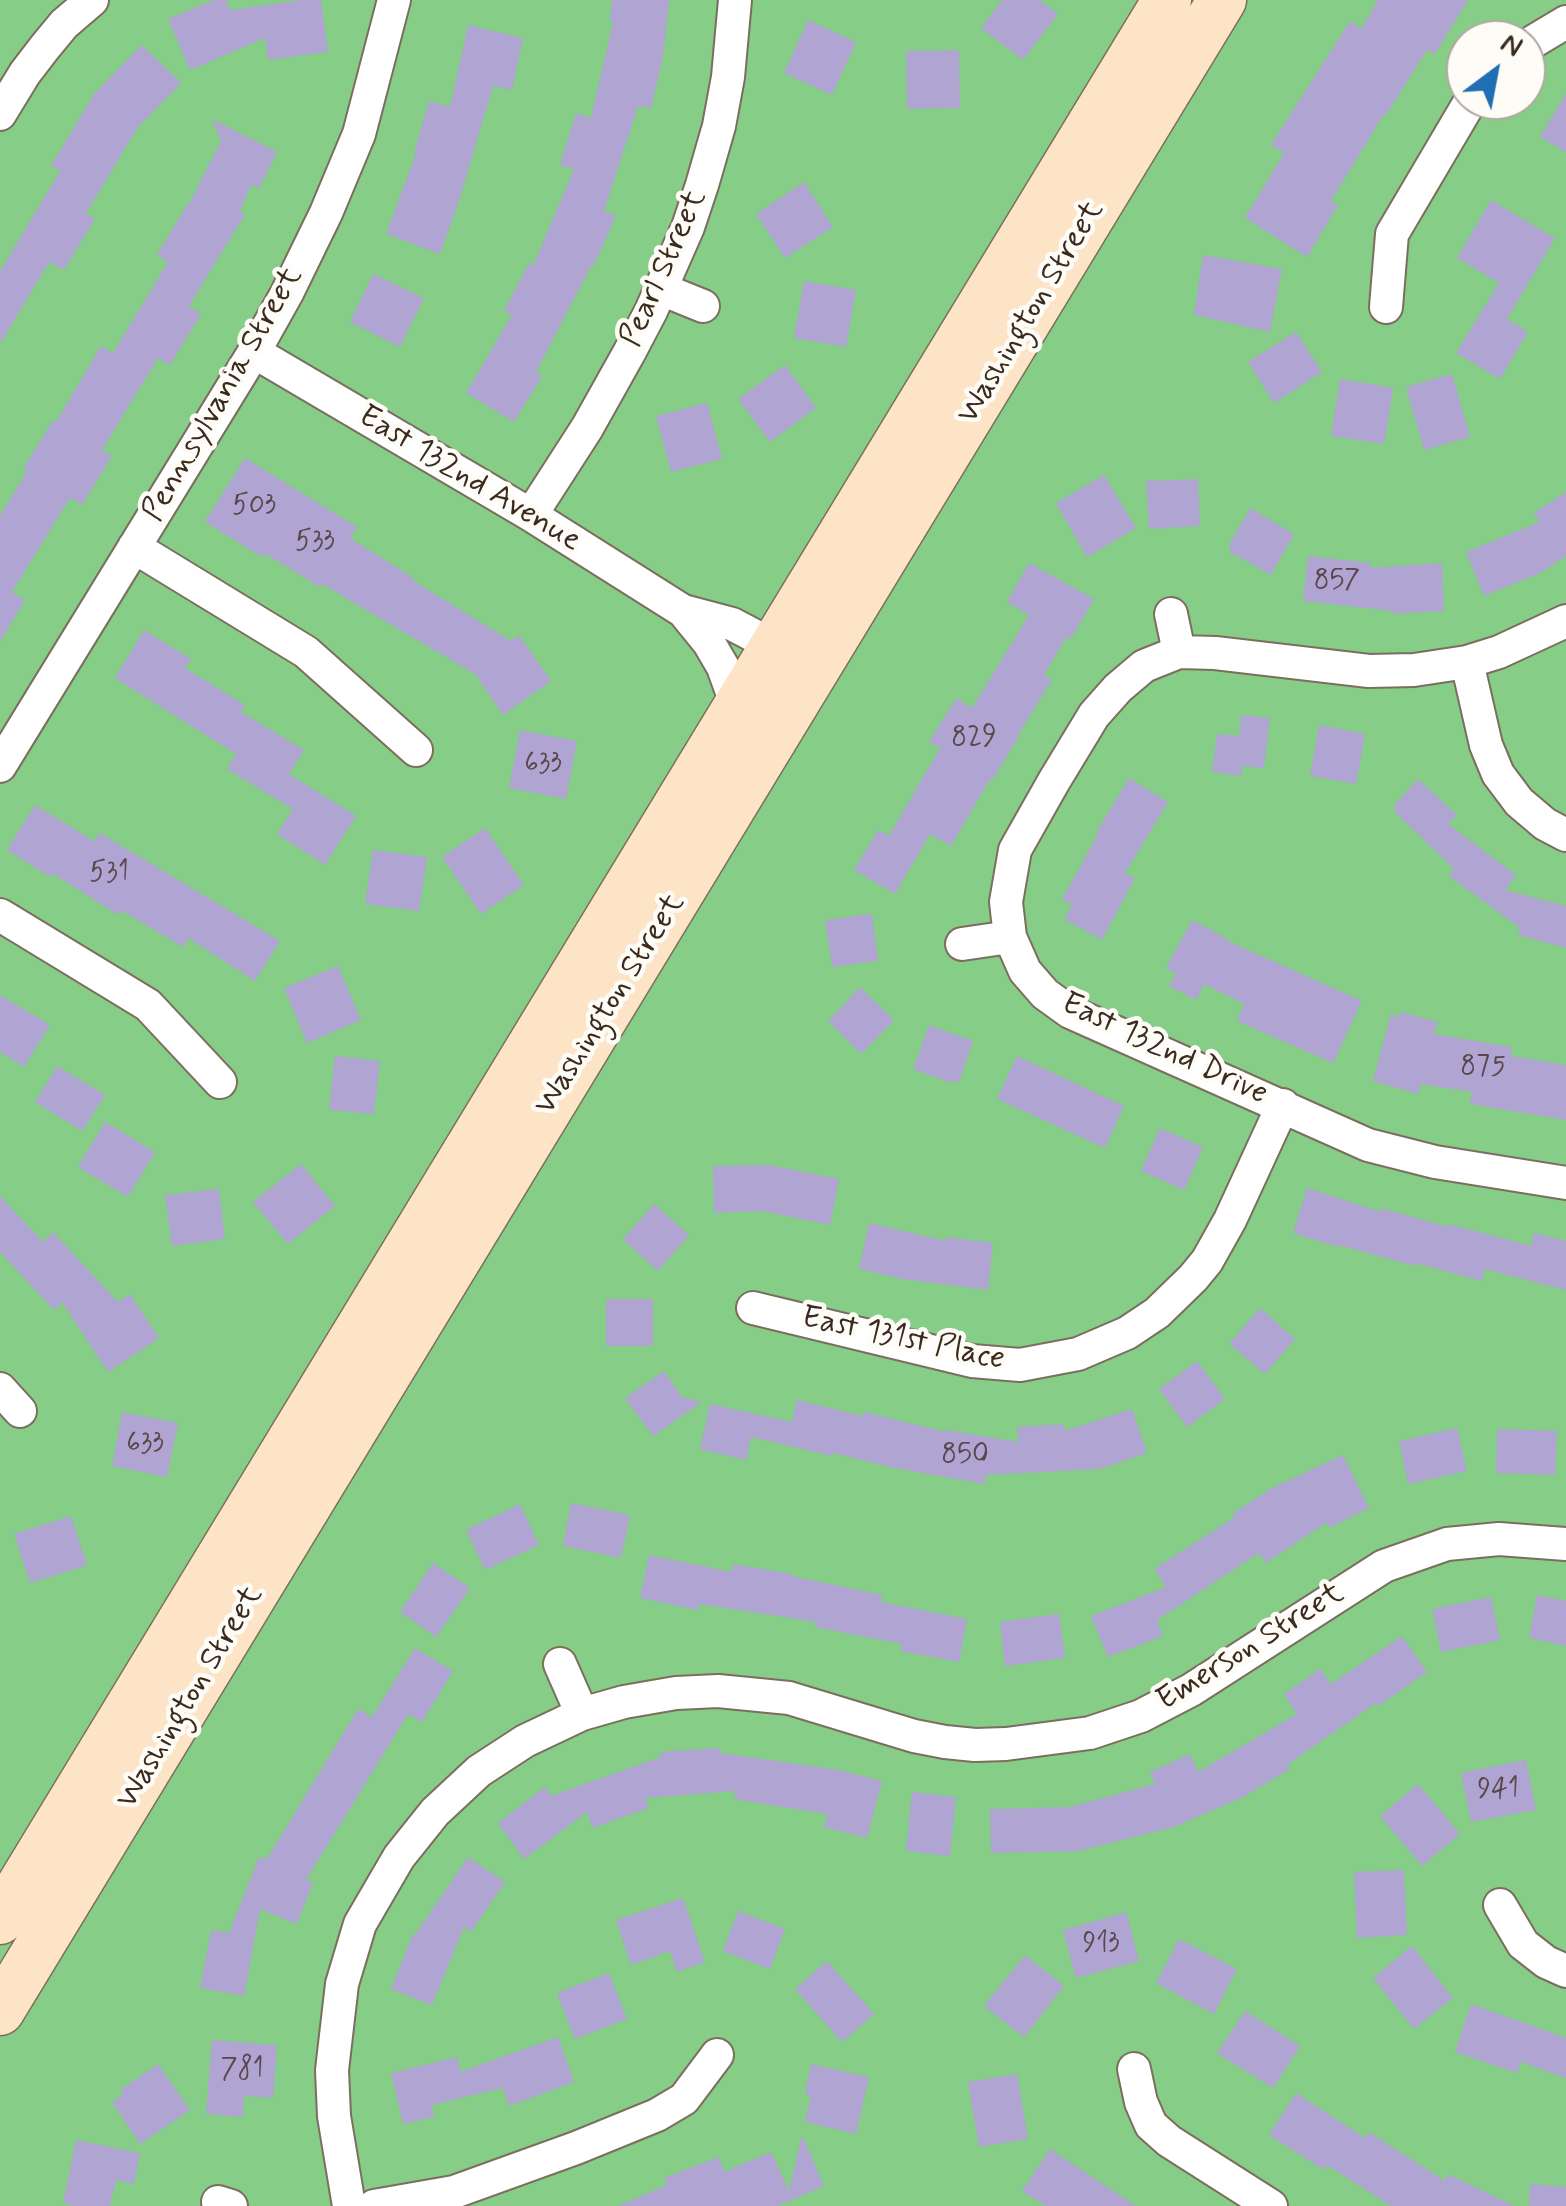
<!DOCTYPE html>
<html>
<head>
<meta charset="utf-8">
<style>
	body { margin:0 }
	#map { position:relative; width:1566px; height:2206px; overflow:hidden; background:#f3ecd6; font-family:Mynerve,sans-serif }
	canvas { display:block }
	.north { position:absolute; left:1446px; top:20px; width:100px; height:100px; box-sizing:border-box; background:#fdfcf7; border:2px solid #afa8a0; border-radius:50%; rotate:32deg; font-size:28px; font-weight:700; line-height:40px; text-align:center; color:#3b2a1e }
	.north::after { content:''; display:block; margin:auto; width:35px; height:45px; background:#1f6fb2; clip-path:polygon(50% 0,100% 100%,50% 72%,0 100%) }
</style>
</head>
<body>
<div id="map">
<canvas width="1566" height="2206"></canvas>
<div class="north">N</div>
</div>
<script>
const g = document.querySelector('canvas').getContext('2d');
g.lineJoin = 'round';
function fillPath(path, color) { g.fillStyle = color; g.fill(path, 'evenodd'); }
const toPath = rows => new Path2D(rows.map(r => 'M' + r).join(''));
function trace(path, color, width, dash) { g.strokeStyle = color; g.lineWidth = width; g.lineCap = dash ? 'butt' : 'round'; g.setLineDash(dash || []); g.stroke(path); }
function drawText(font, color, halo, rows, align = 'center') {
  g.font = font + ' Mynerve,sans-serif'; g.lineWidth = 9; g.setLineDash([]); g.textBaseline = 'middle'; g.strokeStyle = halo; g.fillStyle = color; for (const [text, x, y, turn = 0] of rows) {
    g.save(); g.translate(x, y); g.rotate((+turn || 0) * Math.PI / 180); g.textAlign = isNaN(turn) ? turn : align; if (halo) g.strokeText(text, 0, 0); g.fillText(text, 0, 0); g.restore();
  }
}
const green = toPath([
	[0,0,1566,0,1566,2206,0,2206],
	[1466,40,1526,40,1526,100,1466,100]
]);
const building = toPath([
	[214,0,226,0,230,10,303,0,321,0,328,52,268,60,265,38,190,70,168,19],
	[612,0,669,0,663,56,651,109,638,106,604,211,616,216,594,265,592,264,536,372,542,376,514,422,466,393,512,315,504,311,529,263,533,266,574,169,560,165,576,113,591,118,613,22,610,21],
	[1002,0,1040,0,1058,14,1023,60,981,28],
	[1378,0,1468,0,1435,54,1427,50,1386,115,1384,114,1331,201,1338,205,1307,257,1245,218,1284,153,1271,145,1350,21,1361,29],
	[808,20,856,42,832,95,784,73],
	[468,25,523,38,512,90,493,86,459,201,440,254,386,234,416,154,414,153,429,101,450,107],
	[142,45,181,83,138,127,86,213,95,219,64,270,49,262,0,344,0,271,60,171,51,166,94,94],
	[959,50,960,108,907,109,906,51],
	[1566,93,1566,152,1540,137],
	[212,119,277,152,259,188,251,185,240,211,245,214,189,306,201,314,170,365,158,358,102,450,112,456,82,505,70,498,12,592,25,600,0,642,0,516,27,471,23,469,53,420,56,422,101,346,113,353,168,262,157,255,188,203,189,204,221,141],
	[804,182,833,227,785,258,756,214],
	[1491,200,1555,238,1507,319,1528,332,1500,379,1456,353,1499,283,1457,258],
	[1203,255,1282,269,1270,332,1194,315],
	[373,274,424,298,400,347,350,322],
	[804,281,856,290,846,347,794,338],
	[1296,332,1322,372,1274,403,1248,362],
	[785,365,816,408,770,442,738,399],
	[1452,374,1470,437,1424,450,1406,387],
	[1340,379,1393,388,1384,444,1331,436],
	[707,403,722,459,671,472,656,416],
	[245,458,357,527,350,538,414,578,412,580,511,641,519,635,551,681,503,715,475,674,322,584,320,587,264,553,262,557,205,522],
	[1104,475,1136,528,1087,557,1056,503],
	[1198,479,1200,526,1149,529,1146,481],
	[1566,492,1566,556,1540,573,1484,596,1466,552,1540,522,1534,513],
	[1250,508,1294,534,1271,575,1230,552,1230,543],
	[1308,556,1371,563,1371,568,1442,563,1444,611,1393,614,1393,611,1303,601],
	[1029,563,1094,599,1071,639,1067,636,1044,675,1052,680,1018,735,1019,736,992,781,990,779,951,846,930,834,895,894,854,870,878,830,889,836,940,748,929,742,956,698,972,708,1029,615,1007,602],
	[144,630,191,659,185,668,245,705,241,712,304,750,289,774,356,816,325,865,277,834,293,809,227,769,236,754,115,678],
	[1241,715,1270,718,1264,768,1242,766,1241,776,1212,772,1217,734,1239,736],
	[1319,725,1365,734,1356,784,1310,776],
	[520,730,577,741,566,799,509,788],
	[1129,778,1168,802,1125,873,1135,878,1102,940,1064,919,1072,905,1062,899,1098,834,1096,833],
	[1418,779,1457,815,1448,824,1516,875,1505,890,1566,906,1566,948,1518,935,1520,928,1449,876,1454,869,1395,812,1395,804],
	[35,805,94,841,100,833,280,941,255,981,188,938,183,947,121,910,118,915,52,873,50,877,7,850],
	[485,828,524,885,481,914,442,857],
	[373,850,427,857,419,911,365,904],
	[872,914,878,961,832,967,825,920],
	[1192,920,1228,939,1228,941,1362,1001,1333,1063,1237,1021,1244,1004,1204,984,1196,1000,1169,986,1176,973,1166,968],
	[338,966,361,1020,307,1043,284,988],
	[860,987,894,1020,861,1054,828,1021],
	[0,995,50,1025,24,1067,0,1052],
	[1401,1012,1438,1022,1434,1034,1512,1047,1511,1056,1566,1065,1566,1120,1470,1104,1472,1092,1421,1084,1418,1094,1373,1081,1391,1014,1399,1018],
	[929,1025,973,1041,959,1082,949,1082,913,1069],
	[335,1056,380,1061,374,1114,329,1110],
	[1017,1056,1124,1106,1105,1148,997,1099],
	[57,1066,105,1095,82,1131,35,1102],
	[105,1122,155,1152,128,1197,78,1167],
	[1160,1128,1203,1147,1184,1190,1141,1171],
	[301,1164,335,1206,288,1244,253,1202],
	[769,1165,839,1179,830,1225,763,1211,714,1213,713,1166],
	[1307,1188,1381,1212,1382,1208,1448,1227,1449,1224,1531,1246,1534,1233,1566,1241,1566,1290,1485,1269,1482,1281,1416,1263,1415,1266,1339,1245,1338,1247,1293,1233],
	[219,1189,225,1239,172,1246,165,1195],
	[0,1196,43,1242,53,1232,118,1302,130,1294,159,1338,108,1372,62,1302,54,1310,0,1252],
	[654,1204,689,1235,658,1271,623,1239],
	[869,1223,946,1241,947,1237,993,1243,988,1290,902,1279,859,1269],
	[606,1299,653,1299,653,1346,606,1346],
	[1260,1308,1295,1339,1265,1374,1229,1344],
	[1197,1361,1225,1399,1187,1427,1159,1389],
	[664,1371,682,1397,702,1402,653,1436,625,1398],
	[797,1400,863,1416,864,1412,946,1432,946,1430,1018,1442,1017,1427,1064,1424,1064,1431,1132,1409,1147,1453,1100,1469,986,1475,985,1484,895,1468,833,1453,832,1456,751,1437,746,1460,700,1449,710,1404,792,1422],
	[122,1412,178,1423,167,1477,112,1466],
	[1457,1428,1467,1471,1408,1484,1399,1441],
	[1497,1429,1557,1431,1555,1475,1496,1473],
	[1343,1455,1369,1508,1329,1528,1327,1522,1266,1563,1259,1553,1157,1620,1163,1636,1108,1657,1091,1616,1166,1587,1154,1569,1235,1517,1232,1514,1270,1489],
	[571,1503,630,1515,621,1558,563,1546],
	[520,1504,539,1545,485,1570,466,1530],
	[71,1516,87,1565,30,1583,14,1534],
	[649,1555,732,1572,733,1564,792,1574,791,1576,882,1595,881,1602,967,1619,959,1662,900,1651,902,1644,815,1627,816,1622,699,1604,698,1610,640,1598],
	[433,1563,470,1588,436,1637,400,1612],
	[1537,1595,1566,1601,1566,1646,1529,1638],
	[1491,1597,1500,1640,1441,1652,1432,1609],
	[1059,1614,1065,1658,1005,1666,1000,1622],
	[1402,1636,1427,1672,1378,1706,1376,1703,1288,1764,1290,1769,1243,1797,1174,1827,1078,1851,991,1853,990,1809,1070,1807,1155,1784,1150,1772,1190,1754,1198,1772,1297,1714,1284,1694,1320,1669,1331,1684],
	[415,1648,453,1671,422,1722,408,1714,306,1880,313,1882,297,1924,260,1909,244,1996,200,1988,211,1930,229,1933,259,1857,267,1859,358,1709,372,1717],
	[720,1748,720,1753,839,1770,882,1781,867,1838,824,1827,827,1814,734,1799,736,1791,645,1798,649,1808,592,1828,587,1812,524,1859,498,1823,545,1787,551,1796,661,1757,660,1752],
	[1526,1760,1536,1810,1471,1822,1461,1773],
	[1418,1784,1460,1834,1422,1866,1380,1816],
	[912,1792,956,1797,950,1856,906,1851],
	[468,1857,505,1882,471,1932,464,1927,432,2005,391,1989,413,1934,415,1935],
	[1404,1870,1407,1935,1357,1938,1354,1872],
	[683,1898,705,1962,677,1972,670,1951,631,1965,616,1920],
	[738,1911,785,1929,770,1969,723,1951],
	[1126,1912,1139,1961,1076,1978,1063,1930],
	[1179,1939,1237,1969,1214,2014,1156,1983],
	[1412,1946,1453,1998,1414,2029,1373,1978],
	[1025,1955,1064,1986,1024,2037,984,2006],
	[827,1961,874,2014,842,2042,795,1989],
	[609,1973,627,2019,575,2039,557,1993],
	[1471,2004,1566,2038,1566,2078,1521,2062,1517,2073,1455,2052],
	[1245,2011,1300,2046,1273,2088,1217,2053],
	[558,2037,574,2082,509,2106,503,2088,432,2105,434,2117,403,2124,391,2073,457,2057,460,2072],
	[212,2040,277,2045,273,2098,244,2096,243,2117,206,2114],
	[158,2064,190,2110,140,2144,112,2102,123,2095,120,2090],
	[811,2064,869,2077,856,2134,805,2122,811,2096,805,2094],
	[1017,2074,1028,2139,979,2147,968,2082],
	[1296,2093,1365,2138,1369,2132,1445,2181,1448,2174,1514,2206,1391,2206,1327,2165,1324,2170,1269,2135],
	[802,2135,824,2186,777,2206,618,2206,667,2185,664,2178,719,2157,724,2172,771,2152,789,2191],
	[76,2140,140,2153,134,2184,116,2180,110,2206,75,2206,63,2203],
	[1050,2149,1136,2206,1046,2206,1022,2191],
	[1530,2184,1566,2187,1566,2206,1529,2206]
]);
const street = toPath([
	[1526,46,1566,22],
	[0,114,25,73,45,47,64,24,92,0],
	[661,289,703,306],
	[1386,307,1392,234,1471,100],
	[254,352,531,515,683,611,709,643,723,667,732,692,735,713],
	[531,515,587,428,629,353,651,311,688,227,702,185,719,126,728,77,735,0],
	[134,547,306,652,416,750],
	[683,611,732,624,789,654],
	[1171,614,1179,652],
	[1566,621,1499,652,1467,662,1414,670,1369,671,1215,653,1179,652,1144,666,1118,688,1094,715,1054,781,1015,850,1006,902,1010,937,1025,971,1045,994,1070,1012,1368,1145,1435,1162,1566,1183],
	[1467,662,1486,745,1498,774,1519,802,1545,824,1566,835],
	[0,766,254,352,287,293,326,213,359,134,394,0],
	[0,915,148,1005,220,1082],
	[962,944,1010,937],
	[753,1308,972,1361,1020,1365,1078,1354,1127,1333,1157,1313,1193,1278,1207,1261,1230,1220,1283,1105],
	[0,1389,20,1411],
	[560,1664,582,1714],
	[1500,1905,1523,1944,1546,1962,1566,1971],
	[1134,2069,1141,2102,1151,2125,1169,2141,1271,2206],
	[218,2202,231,2206],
	[349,2206,334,2116,332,2070,342,1984,360,1924,399,1857,435,1812,479,1771,525,1741,582,1714,624,1702,676,1693,718,1691,789,1698,914,1736,945,1742,975,1745,1006,1744,1090,1733,1141,1716,1191,1690,1384,1566,1447,1544,1499,1539,1566,1544],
	[374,2206,454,2192,576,2148,657,2115,684,2099,717,2055]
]);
const secondary = toPath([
	[0,1920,1167,0],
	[0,2011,1222,0]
]);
const numberNames = [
	["503",254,507],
	["533",315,543],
	["857",1337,582],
	["829",974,739],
	["633",543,765],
	["531",109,874],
	["875",1483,1068],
	["633",145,1445],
	["850",965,1456],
	["941",1498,1791],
	["913",1101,1945],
	["781",242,2071]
];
const streetNames = [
	["Pearl Street",665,269,-66],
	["Washington Street",1032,313,-59],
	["Pennsylvania Street",224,395,-60],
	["East 132nd Avenue",469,480,31],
	["Washington Street",611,1005,-58],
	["East 132nd Drive",1164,1050,25],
	["East 131st Place",903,1340,12],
	["Emerson Street",1251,1648,-32],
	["Washington Street",191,1698,-59]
];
fillPath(green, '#86cd87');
fillPath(building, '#b0a4d3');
trace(street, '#7b6e5e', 36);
trace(secondary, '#7b6e5e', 51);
trace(street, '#fff', 32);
trace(secondary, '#fee4c6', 48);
drawText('28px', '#58484b', null, numberNames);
drawText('32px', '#3b2a1e', '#fdfcf7', streetNames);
</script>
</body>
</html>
